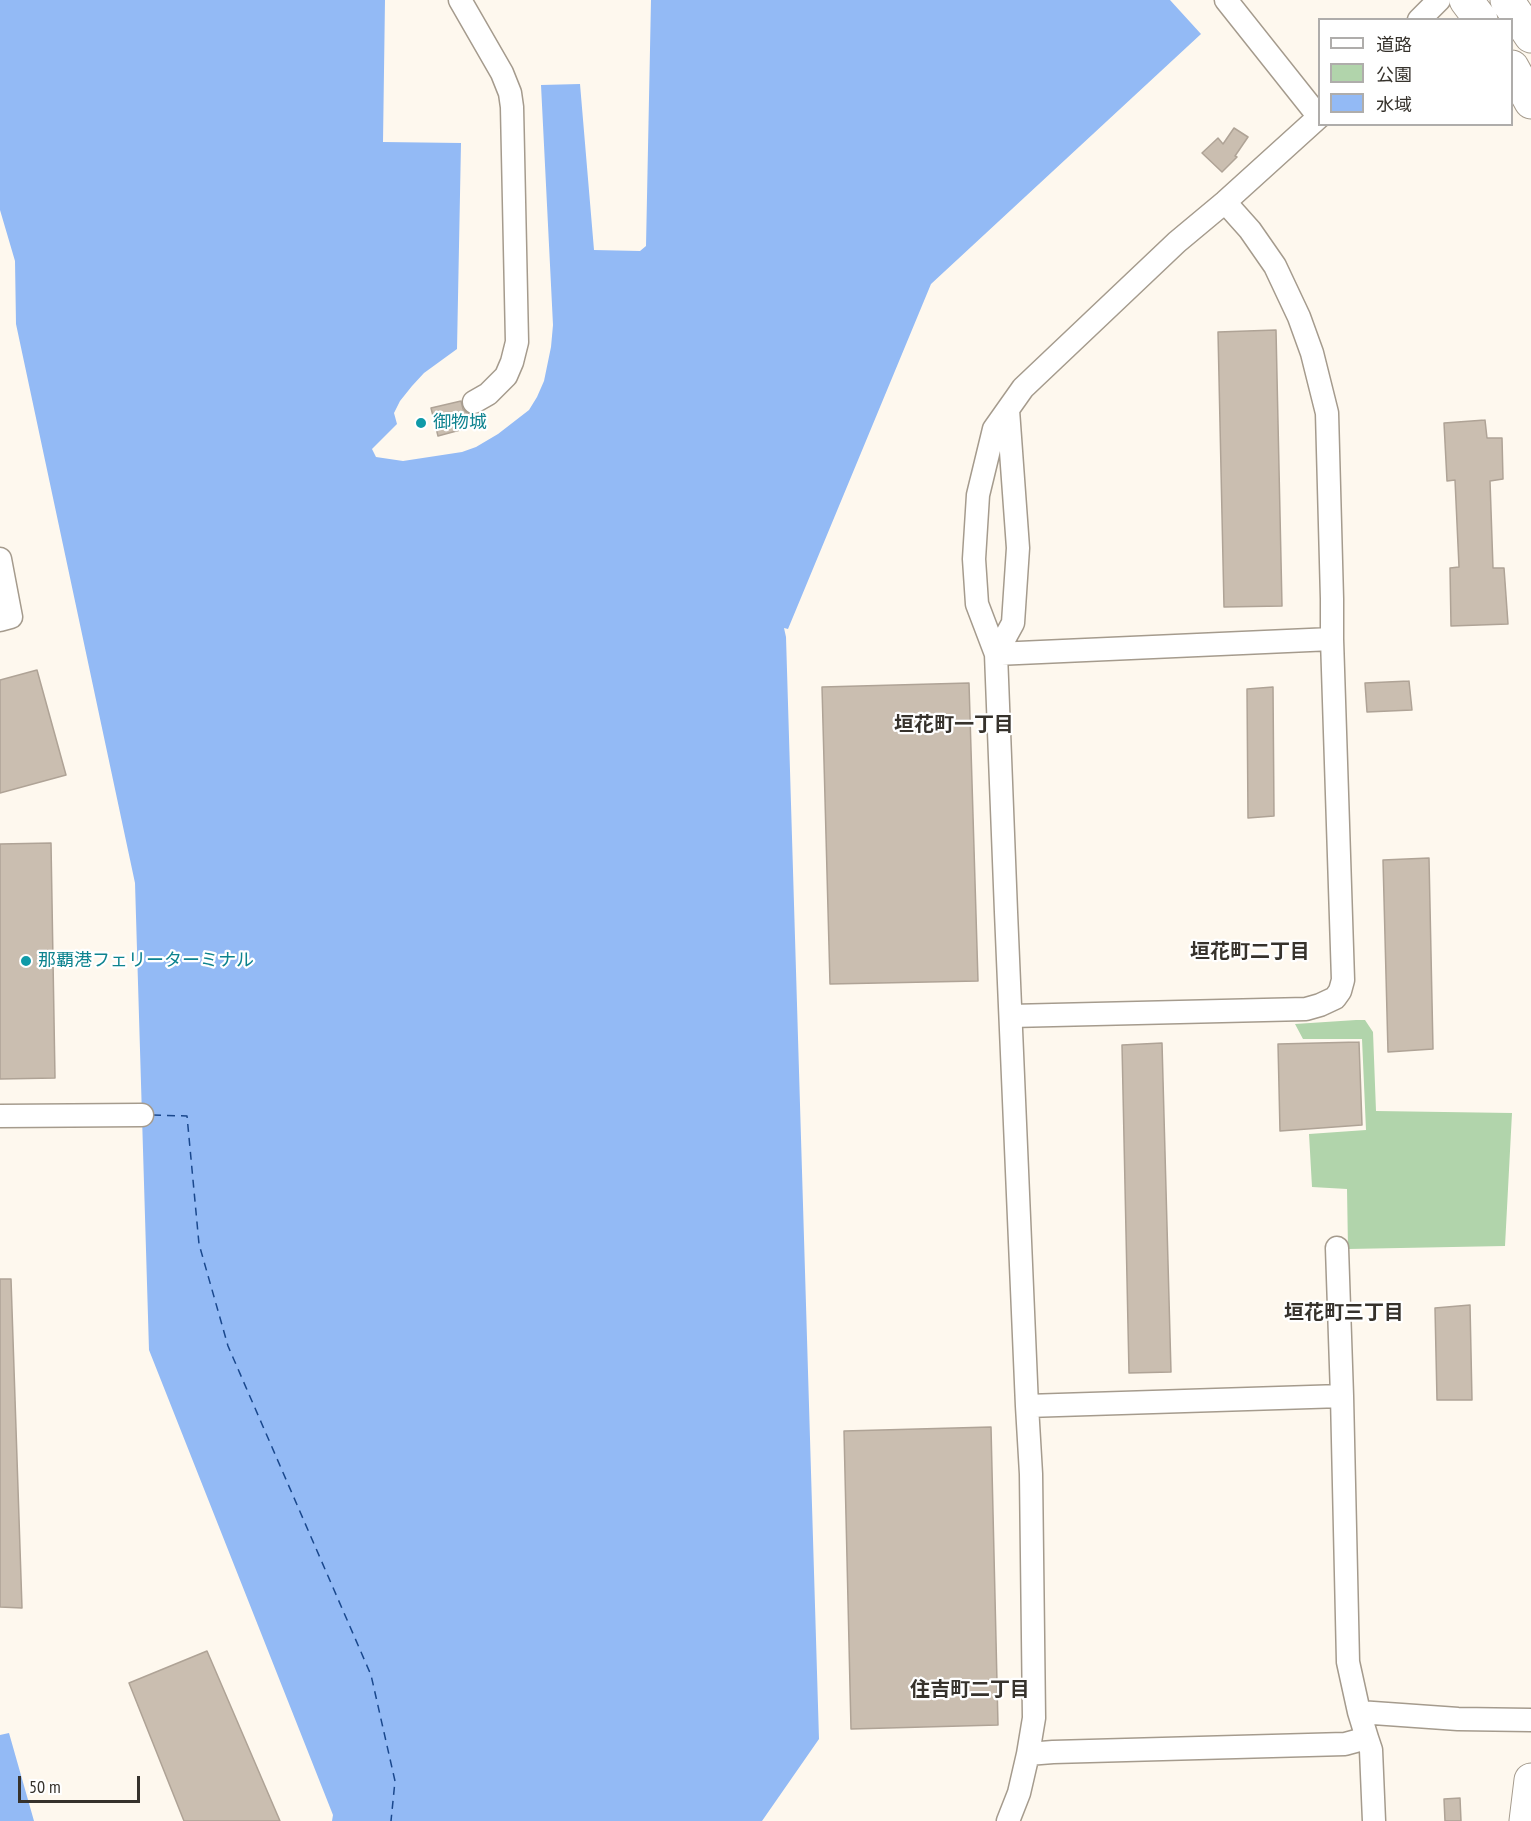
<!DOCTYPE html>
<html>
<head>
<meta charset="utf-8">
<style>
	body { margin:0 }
	#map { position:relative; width:1531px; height:1821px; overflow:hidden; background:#fef8ee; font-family:"PT Sans Narrow","Noto Sans JP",sans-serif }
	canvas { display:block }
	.legend { position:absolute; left:1318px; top:18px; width:195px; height:108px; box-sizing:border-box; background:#fff; border:2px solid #afadab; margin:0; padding:8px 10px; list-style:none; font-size:18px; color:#36322c }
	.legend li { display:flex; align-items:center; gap:12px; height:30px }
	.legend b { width:30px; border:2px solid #afadab }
	.scale { position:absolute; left:18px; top:1776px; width:122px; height:27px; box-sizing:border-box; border:3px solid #36322c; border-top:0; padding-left:8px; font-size:18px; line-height:21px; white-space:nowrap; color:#36322c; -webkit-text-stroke:4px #fff; paint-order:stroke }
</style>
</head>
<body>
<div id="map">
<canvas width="1531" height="1821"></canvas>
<ul class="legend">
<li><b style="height:8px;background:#fff"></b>道路</li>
<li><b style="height:16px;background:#b1d4ab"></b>公園</li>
<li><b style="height:16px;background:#93baf5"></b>水域</li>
</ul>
<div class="scale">50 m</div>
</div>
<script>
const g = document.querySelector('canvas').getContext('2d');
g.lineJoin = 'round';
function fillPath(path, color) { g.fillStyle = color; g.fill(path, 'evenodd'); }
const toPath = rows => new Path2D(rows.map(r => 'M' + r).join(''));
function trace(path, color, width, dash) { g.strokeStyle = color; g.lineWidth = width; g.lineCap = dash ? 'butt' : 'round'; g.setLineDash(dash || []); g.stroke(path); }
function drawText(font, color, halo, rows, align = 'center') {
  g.font = font + ' "PT Sans Narrow","Noto Sans JP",sans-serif'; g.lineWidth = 4.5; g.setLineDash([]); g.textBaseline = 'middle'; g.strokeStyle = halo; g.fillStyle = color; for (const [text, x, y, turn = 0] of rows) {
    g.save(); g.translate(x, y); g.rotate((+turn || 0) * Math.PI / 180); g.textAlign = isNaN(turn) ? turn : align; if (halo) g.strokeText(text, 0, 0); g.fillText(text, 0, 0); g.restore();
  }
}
const green = toPath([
	[1356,1020,1365,1020,1373,1032,1376,1111,1512,1113,1505,1246,1348,1249,1347,1189,1312,1187,1309,1134,1366,1130,1362,1039,1303,1039,1295,1024]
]);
const water = toPath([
	[0,0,385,0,383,142,461,143,457,349,424,373,412,386,400,401,394,413,397,424,372,449,376,457,403,461,462,452,476,447,498,434,529,410,537,397,544,381,551,347,553,325,541,85,580,84,594,250,640,251,646,246,651,0,1170,0,1201,34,931,284,788,629,784,628,786,637,819,1739,762,1821,332,1821,333,1815,149,1350,135,883,16,324,15,261,0,210],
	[9,1733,34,1821,0,1821,0,1735]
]);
const ferry = toPath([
	[153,1115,187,1116,199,1244,228,1346,371,1675,395,1781,391,1821]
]);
const building = toPath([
	[1234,128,1248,137,1235,156,1237,157,1222,172,1202,153,1218,138,1223,144,1234,128],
	[1276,330,1282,606,1224,607,1218,332,1276,330],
	[461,401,463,409,467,413,472,415,475,426,438,436,431,408,461,401],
	[1485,420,1487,438,1502,438,1503,479,1490,481,1493,568,1504,568,1508,624,1451,626,1450,568,1459,567,1455,480,1447,481,1444,423,1485,420],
	[37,670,66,775,0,793,0,680,37,670],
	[1409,681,1412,710,1367,712,1365,683,1409,681],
	[969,683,978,981,830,984,822,687,969,683],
	[1273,687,1274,816,1248,818,1247,689,1273,687],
	[51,843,55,1078,0,1079,0,844,51,843],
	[1429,858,1433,1049,1388,1052,1383,860,1429,858],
	[1359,1042,1362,1125,1280,1131,1278,1044,1359,1042],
	[1162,1043,1171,1372,1129,1373,1122,1045,1162,1043],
	[0,1279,11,1279,22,1608,0,1607,0,1279],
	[1470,1305,1472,1400,1437,1400,1435,1308,1470,1305],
	[991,1427,998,1725,851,1729,844,1431,991,1427],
	[207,1651,280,1821,184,1821,129,1683,207,1651],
	[1460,1798,1461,1821,1445,1821,1444,1799,1460,1798]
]);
const minor = toPath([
	[460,0,502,73,510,93,512,107,517,342,512,362,506,376,488,394,474,402],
	[1226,0,1319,117],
	[1419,20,1439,0],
	[0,559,11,617,0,620],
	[996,654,1332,639],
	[996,654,1013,623,1018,548,1008,410],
	[1011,1016,1306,1009,1320,1005,1335,998,1340,991,1343,980,1332,639,1332,599,1327,413,1312,353,1299,317,1275,266,1250,230,1225,202],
	[0,1116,142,1115],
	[1337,1248,1342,1396],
	[1027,1406,1342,1396,1348,1662,1359,1712,1367,1738,1345,1744,1053,1752,1028,1754,1034,1718,1031,1474,1027,1406,1006,912,996,654,977,604,974,559,978,495,994,429,1023,388,1177,242,1225,202,1320,116],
	[1359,1712,1458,1719,1531,1720],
	[1367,1738,1371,1750,1374,1821],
	[1008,1821,1019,1793,1028,1754]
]);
const highway = toPath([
	[1466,0,1481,20],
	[1507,0,1531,36],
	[1512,67,1531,102],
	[1526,1821,1531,1780]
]);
const markers = [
	[421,423,6,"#0f9aa8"],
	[26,961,6,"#0f9aa8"]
];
const cultureNames = [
	["御物城",433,423],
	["那覇港フェリーターミナル",38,961]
];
const neighbourhoodNames = [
	["垣花町一丁目",954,725],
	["垣花町二丁目",1250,952],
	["垣花町三丁目",1344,1313],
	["住吉町二丁目",970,1690]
];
fillPath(green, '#b1d4ab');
fillPath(water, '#93baf5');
trace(ferry, '#1a488d', 1.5, [8, 6]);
fillPath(building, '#cabeb0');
trace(building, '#afa396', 1.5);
trace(minor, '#a59b8d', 25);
trace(highway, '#a59b8d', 35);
trace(minor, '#fff', 22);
trace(highway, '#fff', 33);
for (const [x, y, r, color] of markers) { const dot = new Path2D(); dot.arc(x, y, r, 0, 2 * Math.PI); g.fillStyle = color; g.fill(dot); trace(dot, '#fff', 2); }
drawText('18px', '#0d838f', '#fff', cultureNames, 'left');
drawText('bold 20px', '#36322c', '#fff', neighbourhoodNames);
</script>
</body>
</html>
